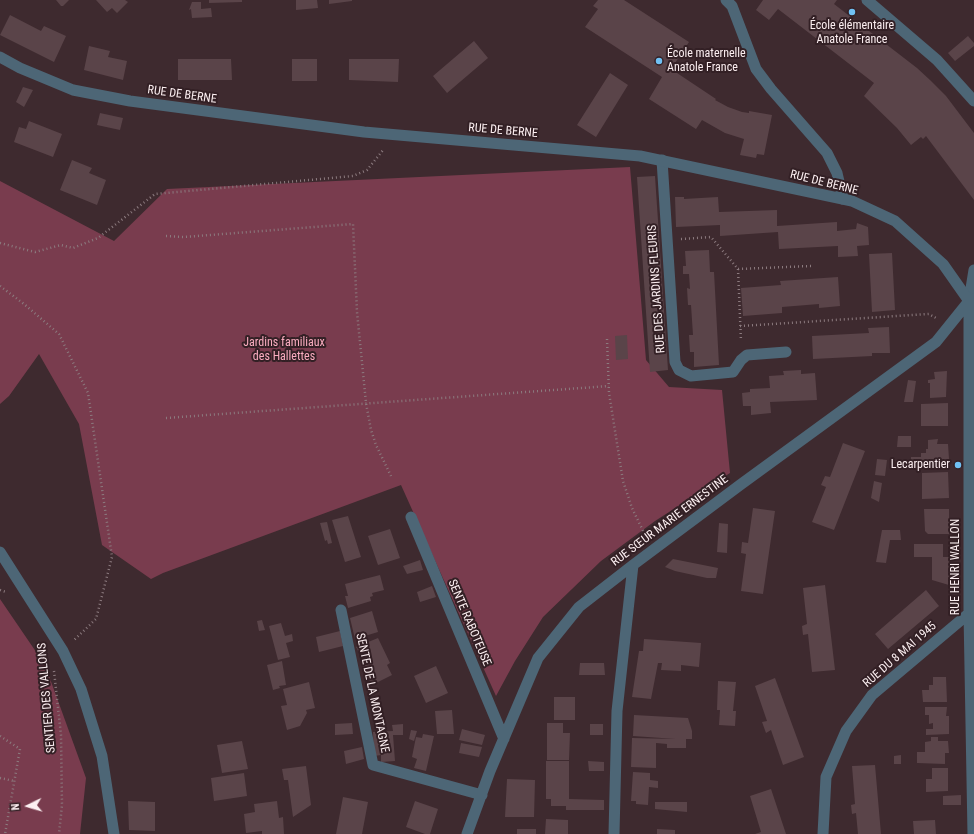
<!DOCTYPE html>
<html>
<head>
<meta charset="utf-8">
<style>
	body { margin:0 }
	#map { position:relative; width:974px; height:834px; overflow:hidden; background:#3e2a2f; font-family:"Roboto Condensed",sans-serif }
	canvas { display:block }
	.north { position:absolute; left:8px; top:786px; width:40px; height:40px; -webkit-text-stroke:3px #332025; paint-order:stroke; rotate:265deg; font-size:11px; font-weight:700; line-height:16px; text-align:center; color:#fceff1 }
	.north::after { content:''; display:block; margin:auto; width:14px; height:18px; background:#fceff1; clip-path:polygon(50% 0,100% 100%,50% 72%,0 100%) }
</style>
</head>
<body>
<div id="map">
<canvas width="974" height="834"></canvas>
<div class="north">N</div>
</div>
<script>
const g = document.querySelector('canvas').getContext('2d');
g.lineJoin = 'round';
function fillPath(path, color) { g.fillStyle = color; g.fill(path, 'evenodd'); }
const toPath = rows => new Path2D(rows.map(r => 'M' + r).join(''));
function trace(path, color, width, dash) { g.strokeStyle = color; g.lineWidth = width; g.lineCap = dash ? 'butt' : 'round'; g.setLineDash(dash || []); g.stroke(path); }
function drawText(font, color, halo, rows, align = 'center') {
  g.font = font + ' "Roboto Condensed",sans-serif'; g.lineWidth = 4; g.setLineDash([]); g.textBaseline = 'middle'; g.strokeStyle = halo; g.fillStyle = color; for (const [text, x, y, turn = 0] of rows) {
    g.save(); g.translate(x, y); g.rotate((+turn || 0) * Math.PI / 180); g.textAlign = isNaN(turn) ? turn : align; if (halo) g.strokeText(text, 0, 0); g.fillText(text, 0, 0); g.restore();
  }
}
const green = toPath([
	[630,167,646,360,669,387,722,390,730,473,655,521,601,561,543,617,515,661,496,696,401,485,163,573,151,579,102,545,79,424,39,354,9,396,0,404,0,181,114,241,167,189],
	[0,599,45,665,86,778,80,834,0,834]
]);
const building = toPath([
	[56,0,69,0,63,6,61,6],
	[96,0,125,0,128,2,117,13,112,8,107,12],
	[209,0,242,0,242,2,209,3],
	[296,0,317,0,318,8,296,10],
	[329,0,352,0,352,1,329,4],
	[598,0,624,0,689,42,671,69,716,99,715,100,728,107,742,112,749,113,749,111,772,115,764,155,757,154,756,158,740,155,744,139,725,133,702,120,696,129,649,99,662,77,585,27,598,9,593,6],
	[763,0,837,0,834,4,917,68,930,80,946,96,974,133,974,200,926,136,923,139,921,137,911,145,897,128,864,96,874,83,778,9,769,20,756,10],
	[192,2,201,2,201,9,211,8,212,17,192,18,191,9,189,10],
	[10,15,41,31,44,26,66,36,54,62,0,35],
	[968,36,974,43,974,46,955,61,948,53],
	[474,41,488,58,447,93,433,76],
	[89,46,110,51,108,57,127,61,123,80,84,70],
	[178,59,231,59,232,80,178,80],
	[292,59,317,59,317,81,292,81],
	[349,59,399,59,398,82,349,80],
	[610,73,628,85,596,137,577,125],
	[23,87,33,90,24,107,16,102],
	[100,113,123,118,120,130,97,125],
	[29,121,62,134,53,157,14,142,19,127,26,129],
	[72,160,92,168,89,173,106,180,97,205,60,190],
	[655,176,668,370,650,372,637,177],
	[675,197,684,197,684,199,718,197,719,212,777,210,777,226,837,222,837,231,856,229,857,223,868,227,869,245,857,246,858,256,838,257,838,246,779,249,778,232,720,236,720,225,676,227],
	[709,250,710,272,714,272,719,365,694,367,694,352,690,352,689,335,693,335,691,305,688,305,687,288,690,289,689,274,683,274,683,266,686,266,685,251],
	[892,253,895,310,872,312,869,254],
	[838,277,840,306,819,308,819,304,782,307,782,313,743,316,741,288,781,285,780,281],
	[889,327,890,353,872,353,872,356,813,359,812,336,869,333,868,328],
	[627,335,628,359,616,360,615,336],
	[801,370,801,374,815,373,817,400,770,402,771,413,751,415,751,406,743,406,742,393,750,392,750,389,770,388,769,376,784,375,783,371],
	[947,371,946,397,930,398,930,383,928,383,928,380,935,379,934,372],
	[908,380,916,381,913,402,904,402],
	[948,403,948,426,921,426,921,404],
	[898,436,911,436,911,447,897,447],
	[938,439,937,444,948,444,949,459,945,460,945,467,911,468,911,457,921,457,921,453,926,453,926,449,928,449,928,440],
	[843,443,865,451,834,530,812,522,826,487,821,485,825,476,830,477],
	[877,459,887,460,885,476,875,475],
	[948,472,949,498,922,499,922,473],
	[874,481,882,483,879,502,871,498],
	[753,508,775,511,763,594,741,591,746,554,741,553,742,542,748,543],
	[924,509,949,509,949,534,928,534,925,531],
	[348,516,361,557,345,562,332,520],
	[327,522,332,543,328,544,327,540,325,541,320,523],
	[719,523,728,524,727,553,717,552],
	[390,529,400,558,378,565,368,536],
	[882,530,900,530,901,540,890,540,886,563,876,562],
	[914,544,943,544,943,557,949,557,949,570,958,570,959,588,932,580,932,557,914,557],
	[673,559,718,568,716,578,707,578,675,571,665,567],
	[420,560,423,570,407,574,403,566],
	[380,575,384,590,372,593,373,596,370,597,371,601,348,608,345,596,348,596,345,584],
	[825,585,835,670,812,672,808,634,803,635,802,626,807,624,803,588],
	[432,586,436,597,420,602,417,592],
	[926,590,939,606,888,649,875,634],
	[372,611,378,632,355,639,350,618],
	[262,620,265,630,259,631,257,621],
	[281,623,285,636,292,634,293,641,286,643,290,657,278,660,269,626],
	[340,631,343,646,319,652,316,637],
	[378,638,390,663,387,665,392,675,372,685,360,661,363,660,356,647],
	[644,639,701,643,699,667,681,665,681,671,661,670,662,663,658,663,651,699,632,697,639,651,643,651],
	[282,661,286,685,279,686,280,688,273,690,267,665],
	[580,663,604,663,605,675,579,675],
	[436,666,448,693,426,703,414,676],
	[933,677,946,677,947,702,923,702,922,690,929,690,929,685,933,685],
	[775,678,804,757,783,765,771,730,766,733,762,722,767,721,755,686],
	[718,681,736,682,733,711,736,711,735,726,719,725,720,710,717,710],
	[309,682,315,708,306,710,307,713,300,726,287,730,281,706,287,705,283,689],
	[554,697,575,697,575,720,554,720],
	[925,707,947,707,946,716,949,716,949,734,926,735,926,729,933,729,933,723,929,724,929,715,925,715],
	[452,710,454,734,437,734,435,711],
	[634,715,688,718,692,731,692,739,686,739,686,748,667,748,667,744,656,743,656,768,631,767,632,738,676,739,633,736],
	[352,723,353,734,335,735,335,724],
	[547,723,563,723,563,733,570,733,569,760,547,760],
	[403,724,403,735,393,735,395,761,381,762,381,755,374,756,373,732,393,731,392,725],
	[590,724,603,724,603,735,590,735],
	[462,729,485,735,482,745,459,740],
	[411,730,417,731,414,741,409,739],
	[423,734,434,736,426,771,414,768,417,759,412,757,416,737,422,738],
	[931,737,938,737,938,741,948,741,949,753,945,753,945,764,917,763,917,752,925,752,925,742,931,741],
	[242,741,248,769,222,773,217,745],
	[461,743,482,747,479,757,459,753],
	[362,747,364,759,346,764,344,751],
	[901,755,901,764,894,764,894,756],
	[546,761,569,761,569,799,604,800,604,810,566,810,566,806,551,806,551,799,546,799],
	[588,761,604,762,604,771,589,771],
	[875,765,881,834,858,834,856,813,852,814,851,805,855,804,852,766],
	[306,766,311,805,293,817,288,780,284,780,282,769],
	[932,768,948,768,948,791,926,792,926,779,932,779],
	[633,772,650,773,650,780,658,781,658,788,649,787,648,805,636,804,636,801,631,801],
	[244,773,247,796,214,801,211,778],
	[507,779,535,780,534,817,505,817],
	[771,789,786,834,755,834,761,832,750,796],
	[961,795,961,805,943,805,943,796],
	[343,797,368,802,362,834,336,834],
	[128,801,155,802,155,831,129,830],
	[277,801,279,818,283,817,284,834,262,834,262,831,246,833,244,814,255,812,254,804],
	[415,801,438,809,430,834,425,834,406,827],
	[655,802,687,802,687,812,655,809],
	[546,819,568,820,568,834,545,834],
	[935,820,936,834,914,834,913,821],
	[517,829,536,829,536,834,517,834],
	[657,829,675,830,675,834,657,834]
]);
const path = toPath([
	[166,236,184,237,353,224,357,312,366,403,371,430,376,445,391,476],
	[681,239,711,237,738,269,811,266],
	[0,243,35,252,61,245,73,248,98,238,155,194,353,176,367,170,384,149],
	[738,269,741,341],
	[0,286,24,304,59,334,88,393,112,557,96,619,74,640],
	[740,326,929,314,936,318],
	[607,339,609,393,623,481,632,508,646,537],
	[166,418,609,386],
	[0,590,6,592],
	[54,671,61,735,62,805,59,834],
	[0,736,20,749,5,834],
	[0,778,14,781]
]);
const service = toPath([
	[726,0,732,6,756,69,771,89,827,153,837,173,843,199],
	[867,0,937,60,974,101],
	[662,160,675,362,679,370,691,376,733,372,741,360,747,355,786,352],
	[969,301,974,270]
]);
const minor = toPath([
	[0,57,20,68,73,90,130,101,364,132,640,156,852,201,895,221,943,264,969,301],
	[969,301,969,613,973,834],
	[411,517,504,739],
	[0,552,63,651,81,689,102,756,114,834],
	[341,610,373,765,482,795],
	[467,834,490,771,538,658,579,607,633,565,740,485,936,342,969,301,974,299],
	[614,834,617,711,633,565],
	[823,834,826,777,846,731,872,695,973,610]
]);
const markers = [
	[852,12,4,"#70c1f4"],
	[659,61,4,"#70c1f4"],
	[958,465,4,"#70c1f4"]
];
const poiNames = [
	["École élémentaire",852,26],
	["Anatole France",852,40],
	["École maternelle",667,54,"left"],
	["Anatole France",667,68,"left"],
	["Lecarpentier",950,465,"right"]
];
const streetNames = [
	["RUE DE BERNE",182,95,8],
	["RUE DE BERNE",503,131,5],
	["RUE DE BERNE",824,183,14],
	["RUE DES JARDINS FLEURIS",657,289,-94],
	["RUE SŒUR MARIE ERNESTINE",670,521,-37],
	["RUE HENRI WALLON",956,567,-90],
	["SENTE RABOTEUSE",469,623,67],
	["RUE DU 8 MAI 1945",900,655,-41],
	["SENTE DE LA MONTAGNE",372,693,78],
	["SENTIER DES VALLONS",47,698,-95]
];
const parkNames = [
	["Jardins familiaux",284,343],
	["des Hallettes",284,357]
];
fillPath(green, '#793c4e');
fillPath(building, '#5a4449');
trace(path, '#8c7b7f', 2.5, [1, 3]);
trace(service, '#4d6676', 11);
trace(minor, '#4d6676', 11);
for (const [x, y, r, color] of markers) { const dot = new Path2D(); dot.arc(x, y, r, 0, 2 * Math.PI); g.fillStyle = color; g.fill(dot); trace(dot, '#332025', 1.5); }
drawText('12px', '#fceff1', '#332025', poiNames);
drawText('12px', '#fceff1', '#332025', streetNames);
drawText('12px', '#fbadc0', '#332025', parkNames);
</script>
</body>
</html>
